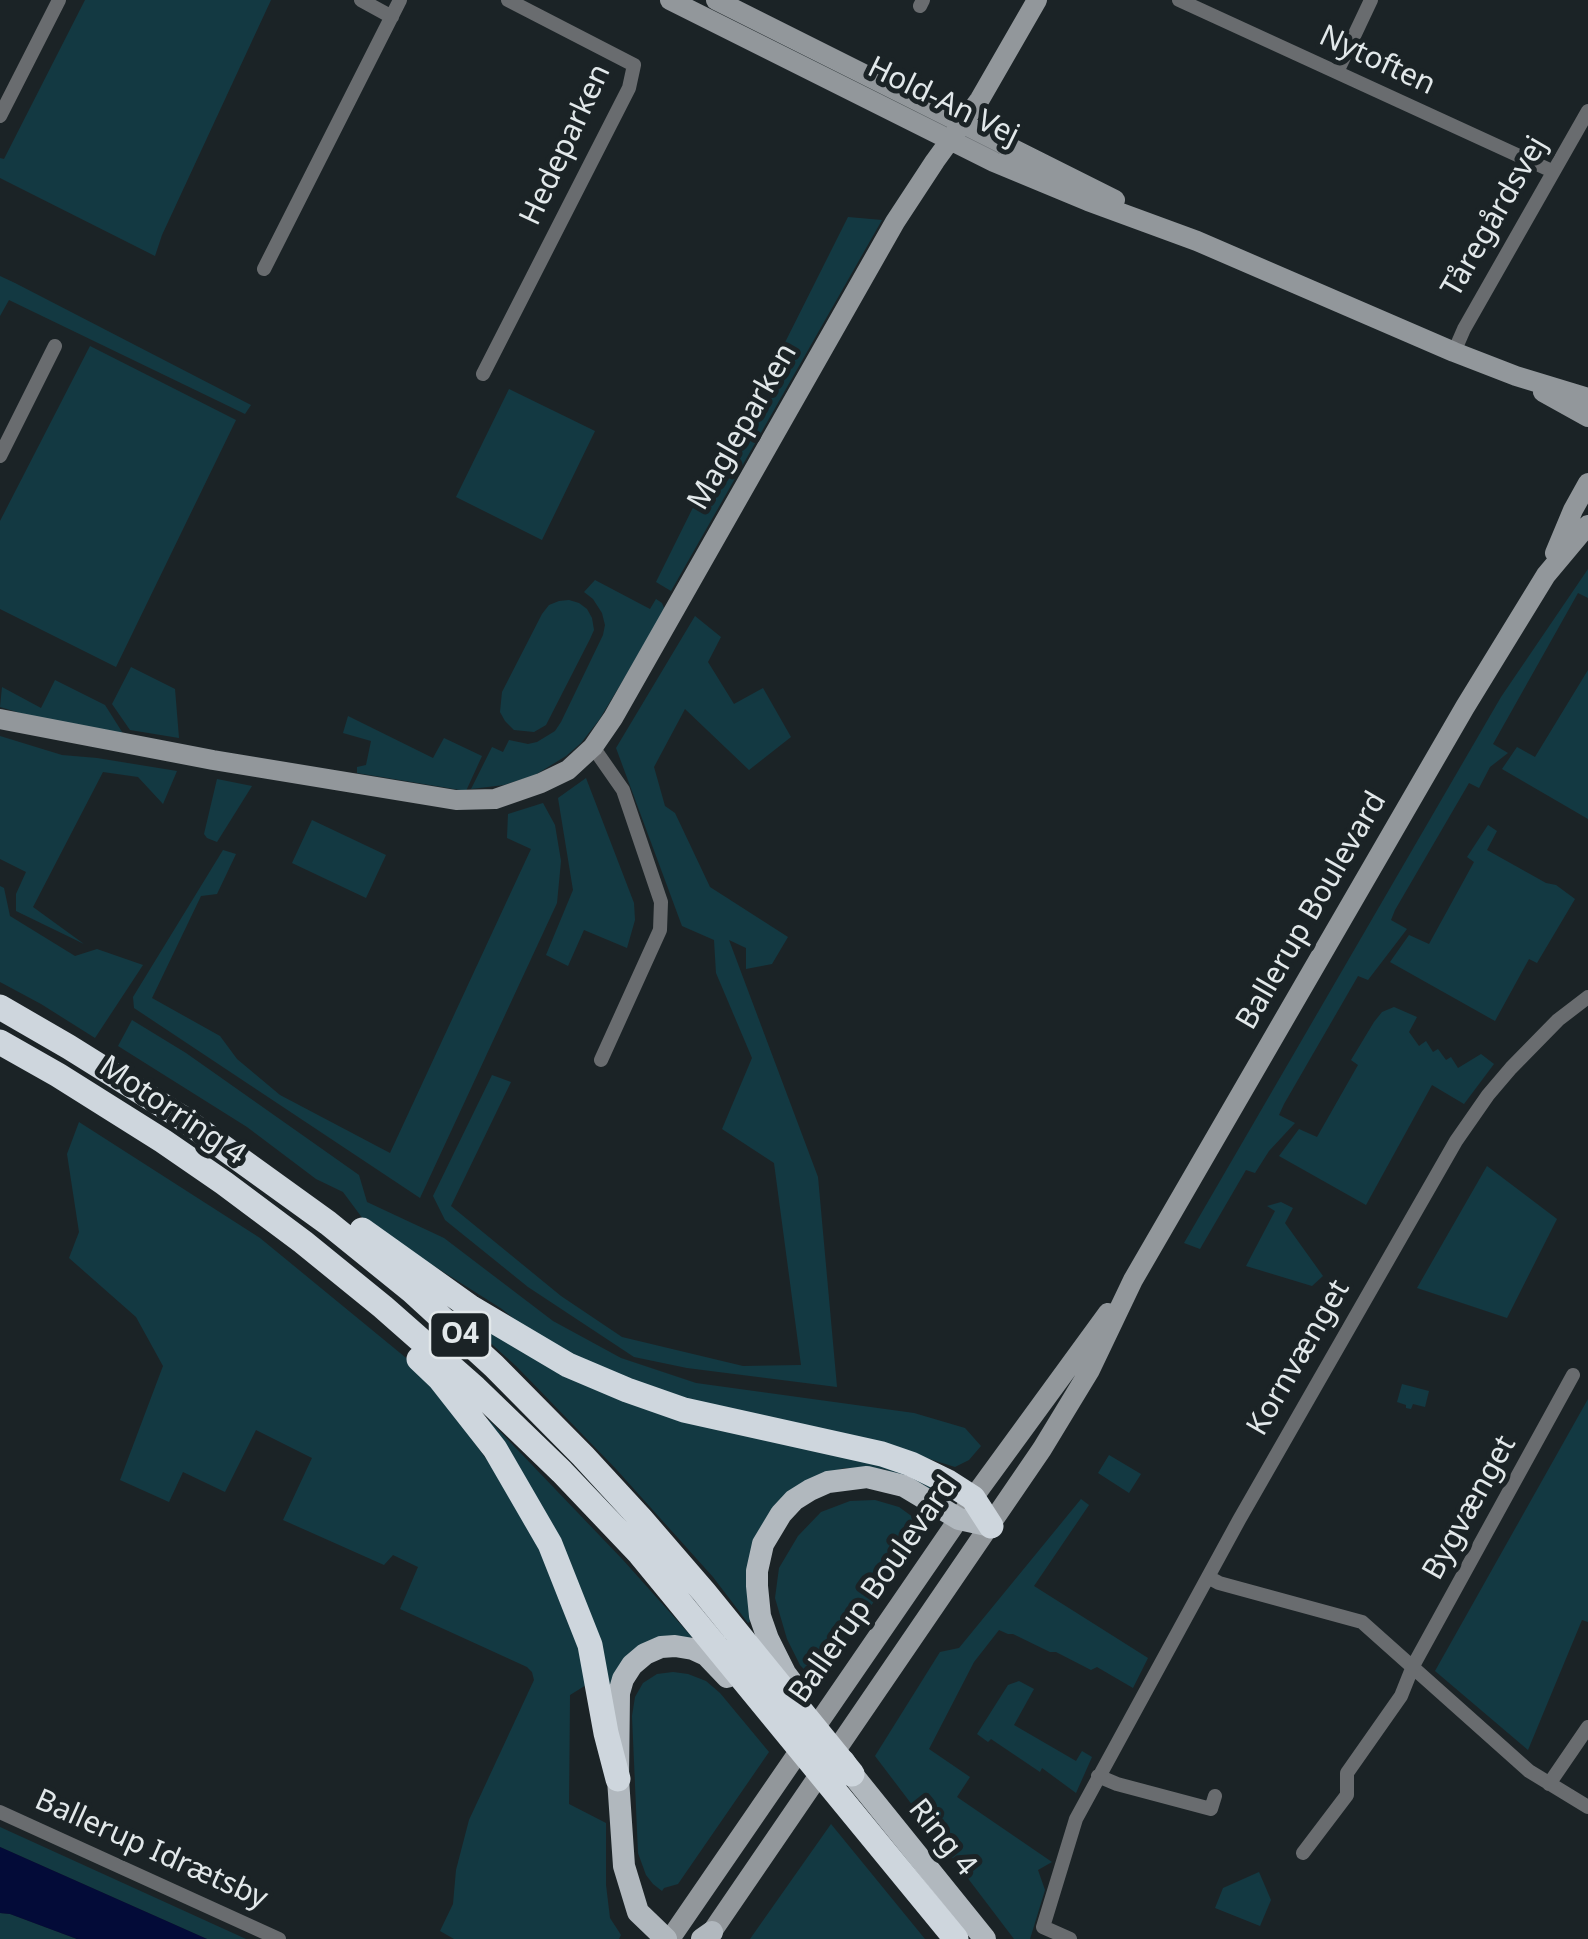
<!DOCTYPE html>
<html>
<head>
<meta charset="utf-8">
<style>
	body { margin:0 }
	canvas { display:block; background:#1b2326 }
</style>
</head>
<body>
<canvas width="1588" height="1939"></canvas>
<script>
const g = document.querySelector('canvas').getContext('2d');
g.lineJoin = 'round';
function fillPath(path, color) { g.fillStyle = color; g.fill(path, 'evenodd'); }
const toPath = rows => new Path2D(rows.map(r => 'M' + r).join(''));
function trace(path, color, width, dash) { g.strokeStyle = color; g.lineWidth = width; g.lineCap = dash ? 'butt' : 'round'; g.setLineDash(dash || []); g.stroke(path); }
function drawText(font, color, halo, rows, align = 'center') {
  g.font = font + ' "Noto Sans",sans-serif'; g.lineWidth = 10; g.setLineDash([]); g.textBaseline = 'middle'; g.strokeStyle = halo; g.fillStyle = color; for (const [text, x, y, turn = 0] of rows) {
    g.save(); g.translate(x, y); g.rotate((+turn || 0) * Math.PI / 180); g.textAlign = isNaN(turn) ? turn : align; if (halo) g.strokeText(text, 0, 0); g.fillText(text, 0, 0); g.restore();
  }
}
const green = toPath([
	[85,0,271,0,162,235,155,256,0,178,0,158,4,159],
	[848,217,882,220,671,591,656,582,722,449,730,452],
	[0,276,15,283,251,405,245,414,9,300,0,316],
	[90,346,236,420,116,667,0,609,0,521],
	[509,389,595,431,542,540,456,497],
	[1588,569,1588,598,1578,593,1493,744,1508,753,1490,767,1479,788,1469,783,1395,910,1391,920,1407,929,1368,980,1358,976,1284,1104,1279,1115,1295,1123,1269,1151,1255,1173,1246,1170,1200,1249,1184,1243,1501,697],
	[595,580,650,609,656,599,662,603,664,608,662,614,628,672,599,720,581,743,566,756,535,775,504,785,471,789,492,747,503,752,509,740,528,744,537,742,555,731,561,722,603,635,605,625,602,613,593,599,584,592],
	[569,600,579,603,587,609,592,618,594,630,590,639,546,725,534,732,514,730,505,721,500,712,502,692,542,614,549,605,559,601],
	[695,616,721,637,708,662,734,704,763,688,791,737,749,770,685,709,654,767,665,806,675,813,710,887,788,937,772,964,746,969,746,948,729,940,818,1177,837,1387,687,1368,634,1357,528,1287,445,1220,433,1196,492,1075,511,1082,451,1206,561,1296,622,1337,743,1366,801,1365,774,1163,722,1129,752,1058,716,973,714,940,682,926,616,748],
	[131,667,175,689,179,738,130,730,112,704],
	[1588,670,1588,819,1502,769,1517,747,1535,757],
	[55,680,105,705,124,735,37,718,0,707,2,687,41,708],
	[348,716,433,758,444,738,482,756,466,791,357,773,357,767,366,765,371,741,343,733],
	[0,736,62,755,97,758,177,771,163,804,138,777,103,772,33,907,84,944,16,911,16,894,26,872,0,859],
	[586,778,634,903,635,920,627,948,584,930,568,966,546,955,573,890,558,798],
	[217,779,252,786,217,842,207,838,204,834],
	[543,803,555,825,561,861,557,903,420,1198,134,1008,133,997,223,850,236,854,217,894,201,896,152,998,220,1036,237,1059,280,1095,390,1153,531,849,507,838,508,814],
	[312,820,386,855,366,898,292,863],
	[1488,825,1497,831,1487,850,1546,883,1556,885,1575,899,1537,963,1529,959,1495,1021,1390,962,1409,935,1429,944,1474,862,1467,857],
	[0,886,4,888,10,916,75,956,97,949,143,965,95,1038,41,1004,0,982],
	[1394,1007,1417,1017,1409,1032,1419,1046,1426,1041,1433,1052,1438,1049,1446,1060,1451,1057,1458,1068,1481,1054,1494,1064,1464,1104,1432,1085,1366,1205,1279,1156,1299,1129,1317,1137,1358,1065,1351,1060,1374,1022,1382,1012],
	[132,1020,186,1053,359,1175,367,1202,444,1238,553,1321,621,1358,696,1383,914,1413,965,1428,981,1446,969,1460,955,1467,885,1445,709,1409,552,1350,502,1309,366,1223,343,1192,316,1179,247,1127,118,1046],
	[79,1122,260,1238,422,1371,514,1497,543,1546,591,1682,570,1695,569,1804,606,1823,606,1885,610,1918,621,1935,619,1939,454,1939,440,1931,453,1904,456,1870,469,1820,534,1680,532,1672,527,1667,400,1609,418,1567,393,1555,384,1565,283,1520,312,1458,256,1430,225,1492,183,1472,169,1502,120,1480,163,1366,136,1317,69,1258,79,1232,67,1154],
	[1487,1166,1557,1219,1507,1318,1417,1288],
	[1281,1202,1293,1208,1285,1223,1323,1276,1312,1286,1246,1266,1275,1211,1267,1206],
	[470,1316,612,1394,721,1431,747,1432,867,1459,939,1488,936,1492,912,1479,883,1469,845,1468,833,1471,777,1506,756,1617,748,1623,713,1577,616,1469,516,1366,465,1320],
	[1402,1384,1429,1391,1425,1407,1413,1404,1411,1409,1406,1408,1406,1405,1397,1402],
	[1588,1399,1588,1622,1582,1620,1528,1750,1435,1671],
	[489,1420,623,1560,692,1637,687,1642,672,1640,609,1696,485,1426],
	[1109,1455,1141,1474,1129,1493,1098,1473],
	[1081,1499,1089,1505,1034,1586,1148,1658,1133,1688,1097,1667,1091,1670,1056,1652,1050,1652,1013,1634,1008,1634,999,1630,974,1662,929,1749,970,1777,957,1797,1052,1862,1038,1870,1045,1890,1030,1939,1014,1939,875,1756,940,1652,959,1648],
	[875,1500,899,1507,917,1520,920,1528,917,1540,817,1683,800,1665,787,1639,775,1598,779,1568,798,1536,821,1512,850,1501],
	[673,1672,688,1674,706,1681,720,1693,769,1752,678,1884,664,1888,662,1891,653,1884,646,1875,638,1853,632,1716,635,1697,643,1683,657,1674],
	[1019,1681,1034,1689,1014,1725,1076,1761,1082,1751,1092,1757,1076,1793,1042,1768,1040,1772,991,1739,988,1742,977,1734,1008,1685],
	[831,1824,925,1939,750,1939],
	[0,1827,246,1939,207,1939,0,1847],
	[1259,1872,1271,1900,1260,1926,1215,1908,1223,1888],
	[0,1913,10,1914,77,1939,0,1939]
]);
const water = toPath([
	[0,1847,207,1939,77,1939,10,1914,0,1913]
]);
const street = toPath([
	[361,0,392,17],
	[1179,0,1552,171],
	[920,6,923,0],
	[1337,72,1371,0],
	[0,116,59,0],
	[264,269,400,0],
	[1454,352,1464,329,1588,111],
	[483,374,629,88,634,65,508,0],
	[0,456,55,346],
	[593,747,623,790,661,902,660,930,601,1060],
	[1208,1577,1219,1583,1362,1622,1529,1771,1588,1807],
	[1098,1776,1117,1784,1211,1809,1215,1796],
	[1549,1784,1588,1727],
	[0,1812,279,1939],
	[1303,1853,1347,1795,1347,1773,1401,1696,1413,1666,1573,1375],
	[1070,1939,1043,1927,1076,1819,1239,1520,1456,1141,1488,1095,1511,1068,1558,1020,1588,997]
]);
const secondary = toPath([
	[670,0,994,162,1088,201,1197,241,1454,352,1516,376,1588,398],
	[716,0,1115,200],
	[1543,392,1588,417],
	[1555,553,1573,510,1588,483],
	[0,719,213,760,456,800,495,799,541,783,568,770,593,747,613,718,895,222,935,161,980,99,1037,0],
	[670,1939,973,1498,1108,1313],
	[707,1939,1042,1449,1090,1370,1133,1280,1465,707,1546,575,1588,525]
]);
const primary = toPath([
	[800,1693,785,1673,768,1639,760,1616,757,1586,757,1571,763,1544,781,1514,794,1500,810,1490,828,1482,867,1477,904,1486,959,1519,991,1526],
	[844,1761,852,1774,985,1939],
	[666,1939,638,1912,624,1866,618,1779,619,1693,623,1679,632,1665,645,1654,661,1647,675,1646,693,1649,706,1655,727,1677],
	[702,1939,712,1932]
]);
const highway = toPath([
	[0,1007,69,1047,181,1117,328,1223,412,1291,494,1366,583,1456,641,1519,704,1592,852,1774],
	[0,1042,58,1075,163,1141,224,1183,303,1242,383,1307,475,1388,562,1472,640,1554,956,1939],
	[362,1230,470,1307,568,1365,627,1390,684,1410,882,1454,911,1464,948,1482,973,1498,991,1526],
	[419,1359,440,1379,495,1449,550,1544,590,1645,606,1733,618,1779]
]);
const shields = [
	[460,1335,60]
];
const shieldNames = [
	["O4",460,1335]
];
const streetNames = [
	["Nytoften",1377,61,25],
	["Hold-An Vej",943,102,26],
	["Hedeparken",566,145,-65],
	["Tåregårdsvej",1495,217,-60],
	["Magleparken",743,427,-60],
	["Ballerup Boulevard",1312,911,-60],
	["Motorring 4",172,1111,34],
	["Kornvænget",1299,1358,-60],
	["Bygvænget",1470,1508,-61],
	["Ballerup Boulevard",874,1590,-55],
	["Ring 4",942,1838,51],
	["Ballerup Idrætsby",151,1850,24]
];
fillPath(green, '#133942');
fillPath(water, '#030b38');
trace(street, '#696c6f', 14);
trace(secondary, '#92979b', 20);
trace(primary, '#b1b8be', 22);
trace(highway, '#ced6dd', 25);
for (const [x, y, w] of shields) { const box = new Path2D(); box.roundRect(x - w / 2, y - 23, w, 46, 8); g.fillStyle = '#1b2326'; g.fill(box); trace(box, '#e2e8ea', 2.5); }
drawText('bold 28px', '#e2e8ea', null, shieldNames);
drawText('30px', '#e2e8ea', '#1b2326', streetNames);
</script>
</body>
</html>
